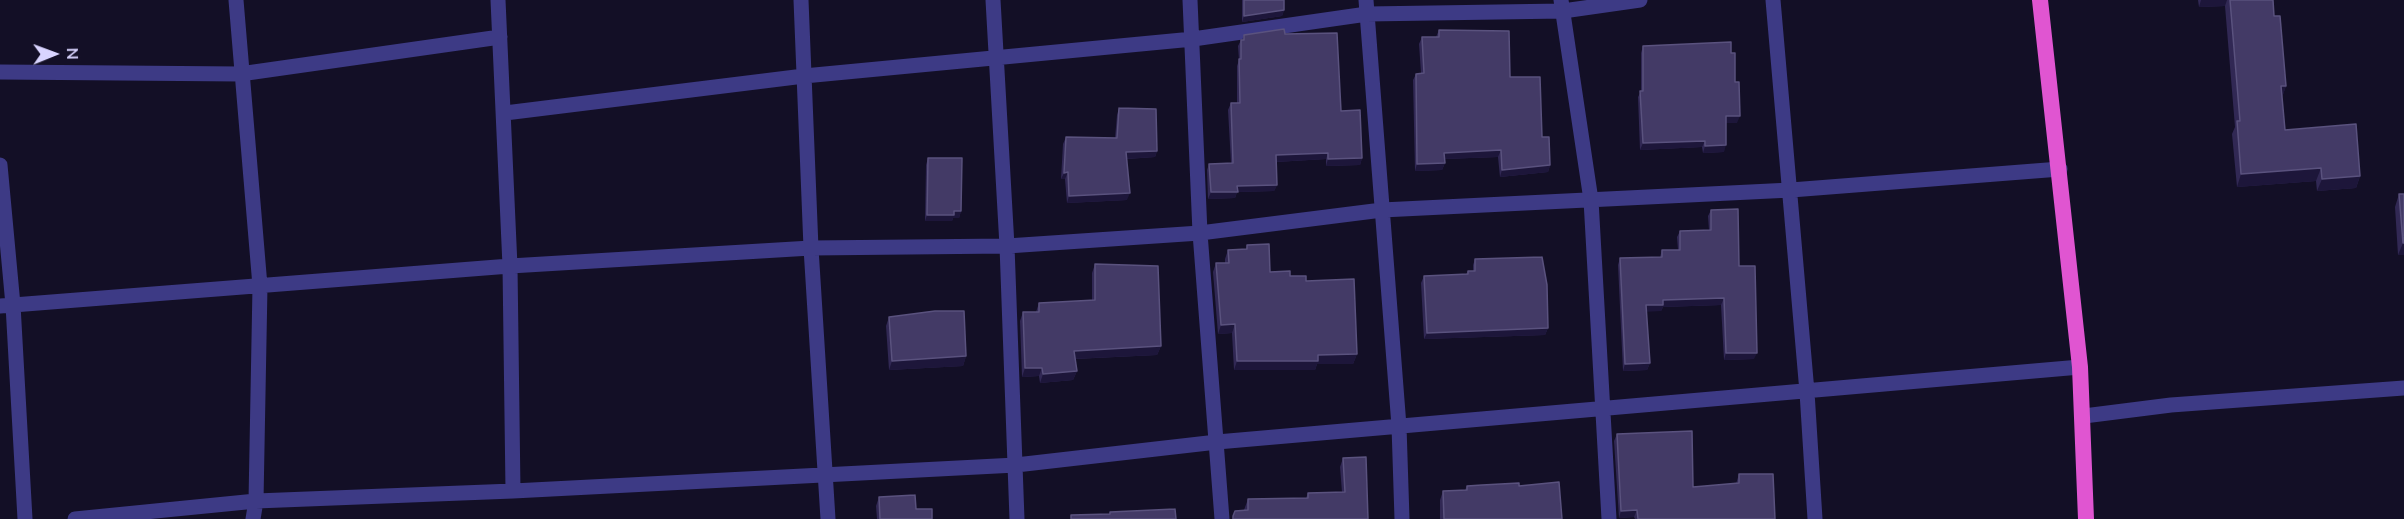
<!DOCTYPE html>
<html>
<head>
<meta charset="utf-8">
<style>
	body { margin:0 }
	#map { position:relative; width:2404px; height:519px; overflow:hidden; background:#130f26; font-family:"Nunito Sans",sans-serif }
	canvas { display:block }
	.north { position:absolute; left:24px; top:24px; width:60px; height:60px; -webkit-text-stroke:4px #130f26; paint-order:stroke; rotate:89deg; font-size:16px; font-weight:700; line-height:24px; text-align:center; color:#d9d4ff }
	.north::after { content:''; display:block; margin:auto; width:21px; height:27px; background:#d9d4ff; clip-path:polygon(50% 0,100% 100%,50% 72%,0 100%) }
</style>
</head>
<body>
<div id="map">
<canvas width="2404" height="519"></canvas>
<div class="north">N</div>
</div>
<script>
const g = document.querySelector('canvas').getContext('2d');
g.lineJoin = 'round';
const toPath = rows => new Path2D(rows.map(r => 'M' + r).join(''));
function trace(path, color, width, dash) { g.strokeStyle = color; g.lineWidth = width; g.lineCap = dash ? 'butt' : 'round'; g.setLineDash(dash || []); g.stroke(path); }
function fillPath(path, color) { g.fillStyle = color; g.fill(path, 'evenodd'); }
const minor = toPath([
	[236,0,260,286,256,501,253,519],
	[498,0,510,266,513,491],
	[801,0,811,248,828,519],
	[993,0,1007,246,1017,519],
	[1190,0,1200,233,1222,519],
	[1366,0,1399,426,1402,519],
	[1561,0,1591,200,1609,519],
	[1773,0,1807,392,1815,519],
	[0,72,240,74,500,37],
	[505,113,804,76,1193,39,1367,14,1563,11,1640,0],
	[0,165,13,305,25,519],
	[0,306,510,266,811,248,1007,246,1200,233,1382,210,1791,190,2060,169],
	[2084,416,2171,405,2404,388],
	[75,519,256,501,513,491,1016,465,1217,442,2080,367]
]);
const trunk = toPath([
	[2040,0,2080,367,2086,519]
]);
const wall = toPath([
	[1242,0,1284,0,1284,10,1282,16,1242,22],
	[2198,0,2273,0,2274,16,2286,86,2282,97,2285,130,2360,176,2356,188,2317,191,2316,181,2237,187,2232,134,2235,127,2225,6,2199,7],
	[1439,30,1510,77,1542,137,1550,165,1548,172,1500,177,1498,157,1444,159,1445,163,1442,170,1415,171,1413,80,1416,74,1421,73,1419,44,1422,37,1436,37],
	[1285,34,1341,111,1362,158,1360,165,1326,166,1326,159,1276,162,1277,185,1274,191,1237,192,1235,198,1208,199,1207,170,1209,164,1231,163,1228,110,1231,103,1237,103,1237,66,1239,60,1238,46,1241,40,1242,40,1244,35],
	[1643,46,1731,53,1735,82,1737,123,1726,123,1724,152,1703,153,1702,147,1640,150,1638,97,1641,91,1641,53],
	[1119,108,1157,151,1155,157,1127,159,1127,200,1067,203,1065,179,1061,179,1063,144,1066,137,1115,138,1117,115],
	[928,158,961,211,959,218,953,218,952,221,925,221,926,165],
	[2399,194,2404,194,2404,255,2398,255,2395,207],
	[1711,210,1739,266,1754,359,1724,360,1721,305,1663,307,1661,311,1646,311,1650,363,1647,370,1623,371,1618,265,1620,258,1660,257,1662,250,1678,250,1677,237,1680,231,1709,230,1708,216],
	[1247,245,1270,272,1306,281,1357,354,1353,364,1317,364,1315,370,1234,370,1232,333,1218,334,1213,272,1216,263,1225,263,1225,259,1228,250,1246,249],
	[1475,259,1548,328,1545,335,1424,339,1421,283,1424,276,1466,274,1468,271,1473,271,1473,265],
	[1095,264,1161,346,1157,355,1075,359,1077,371,1073,380,1040,383,1039,376,1022,377,1020,321,1023,312,1036,312,1039,303,1092,301,1092,273],
	[889,317,966,356,963,366,889,370,886,326],
	[1617,434,1693,487,1736,484,1739,474,1775,519,1635,519,1634,517,1619,518,1614,441],
	[1343,458,1368,519,1232,519,1235,511,1244,510,1248,499,1306,498,1308,493,1342,492,1340,467],
	[1467,486,1519,486,1562,519,1440,519,1440,500,1443,491,1465,490],
	[879,497,916,509,932,519,877,519,876,506]
]);
const shadedWall = toPath([
	[2201,0,2227,0,2225,6,2199,7],
	[1284,10,1282,16,1242,22,1244,16],
	[2281,86,2286,86,2282,98],
	[1726,116,1740,116,1737,123,1723,123],
	[1705,141,1702,147,1640,150,1643,143],
	[1726,145,1724,152,1703,153,1705,146],
	[1501,150,1498,157,1442,159,1444,153],
	[1157,151,1155,157,1124,159,1126,152],
	[1328,153,1326,159,1274,162,1276,155],
	[1362,158,1360,165,1326,166,1328,159],
	[1445,163,1442,170,1415,171,1417,164],
	[1550,165,1548,172,1500,177,1502,170],
	[2321,168,2316,181,2237,187,2241,174],
	[1068,172,1065,179,1061,179,1064,173],
	[2360,176,2356,188,2317,191,2322,179],
	[1277,185,1274,191,1237,192,1235,198,1208,199,1211,192,1237,186],
	[1130,193,1127,200,1067,203,1069,196],
	[954,211,961,211,959,218,953,218,952,221,925,221,927,215],
	[2403,243,2404,243,2404,255,2398,255],
	[1724,298,1721,305,1663,307,1661,311,1643,312,1646,305,1663,300],
	[1235,324,1232,333,1218,334,1221,325],
	[1548,328,1545,335,1424,339,1427,333],
	[1161,346,1157,355,1071,359,1074,351],
	[1726,353,1757,353,1754,359,1724,360],
	[1357,354,1353,364,1317,364,1315,370,1234,370,1237,361,1318,355],
	[966,356,963,366,889,370,892,361],
	[1650,363,1647,370,1623,371,1625,364],
	[1025,368,1042,368,1039,376,1022,377],
	[1077,371,1073,380,1040,383,1043,374],
	[1637,510,1634,517,1619,518,1621,511]
]);
const building = toPath([
	[1244,0,1284,0,1284,10,1244,16,1244,0],
	[2230,0,2273,0,2274,16,2280,16,2286,86,2281,86,2285,130,2356,124,2360,176,2322,179,2321,168,2241,174,2237,121,2240,121,2230,0],
	[1284,29,1285,34,1337,33,1341,111,1360,110,1362,158,1328,159,1328,153,1276,155,1277,185,1237,186,1238,192,1211,192,1209,164,1233,163,1231,103,1240,103,1239,59,1241,59,1241,40,1244,40,1244,35,1284,29],
	[1439,30,1509,31,1510,77,1540,77,1542,137,1549,137,1550,165,1502,170,1501,150,1444,153,1445,163,1417,164,1416,74,1424,73,1422,37,1439,37,1439,30],
	[1731,42,1731,53,1735,53,1735,82,1739,82,1740,116,1726,116,1726,145,1705,146,1705,141,1643,143,1640,91,1643,91,1643,46,1731,42],
	[1119,108,1156,109,1157,151,1126,152,1130,193,1069,196,1068,172,1064,173,1066,137,1117,138,1119,108],
	[928,158,962,158,961,211,954,211,954,215,927,215,928,158],
	[2399,194,2404,194,2404,243,2403,243,2399,194],
	[1738,209,1739,266,1755,266,1757,353,1726,353,1724,298,1663,300,1663,305,1646,305,1650,363,1625,364,1620,258,1662,257,1662,250,1680,250,1680,231,1711,230,1711,210,1738,209],
	[1269,244,1270,272,1290,271,1290,276,1306,276,1306,281,1354,279,1357,354,1318,355,1318,361,1237,361,1235,324,1221,325,1216,263,1229,263,1228,250,1247,249,1247,245,1269,244],
	[1542,257,1547,285,1548,328,1427,333,1424,276,1468,274,1468,271,1475,271,1475,259,1542,257],
	[1095,264,1158,266,1161,346,1074,351,1077,371,1043,374,1042,368,1025,368,1023,312,1039,312,1039,303,1095,300,1095,264],
	[935,311,964,311,966,356,892,361,889,317,935,311],
	[1692,431,1693,487,1739,483,1739,474,1773,474,1775,519,1638,519,1637,510,1621,511,1617,434,1692,431],
	[1366,457,1368,519,1233,519,1233,516,1235,511,1248,510,1248,499,1308,498,1308,493,1345,492,1343,458,1366,457],
	[1559,482,1562,519,1444,519,1443,491,1467,490,1467,486,1482,485,1519,483,1519,486,1559,482],
	[915,495,916,509,932,509,932,519,880,519,879,497,915,495],
	[1175,509,1176,519,1071,519,1071,515,1110,514,1110,512,1175,509]
]);
trace(minor, '#3d3a85', 15);
trace(trunk, '#e055d1', 16);
fillPath(wall, '#312854');
fillPath(shadedWall, '#1d163a');
fillPath(building, '#433a66');
trace(building, '#5a527e', 1.5);
</script>
</body>
</html>
